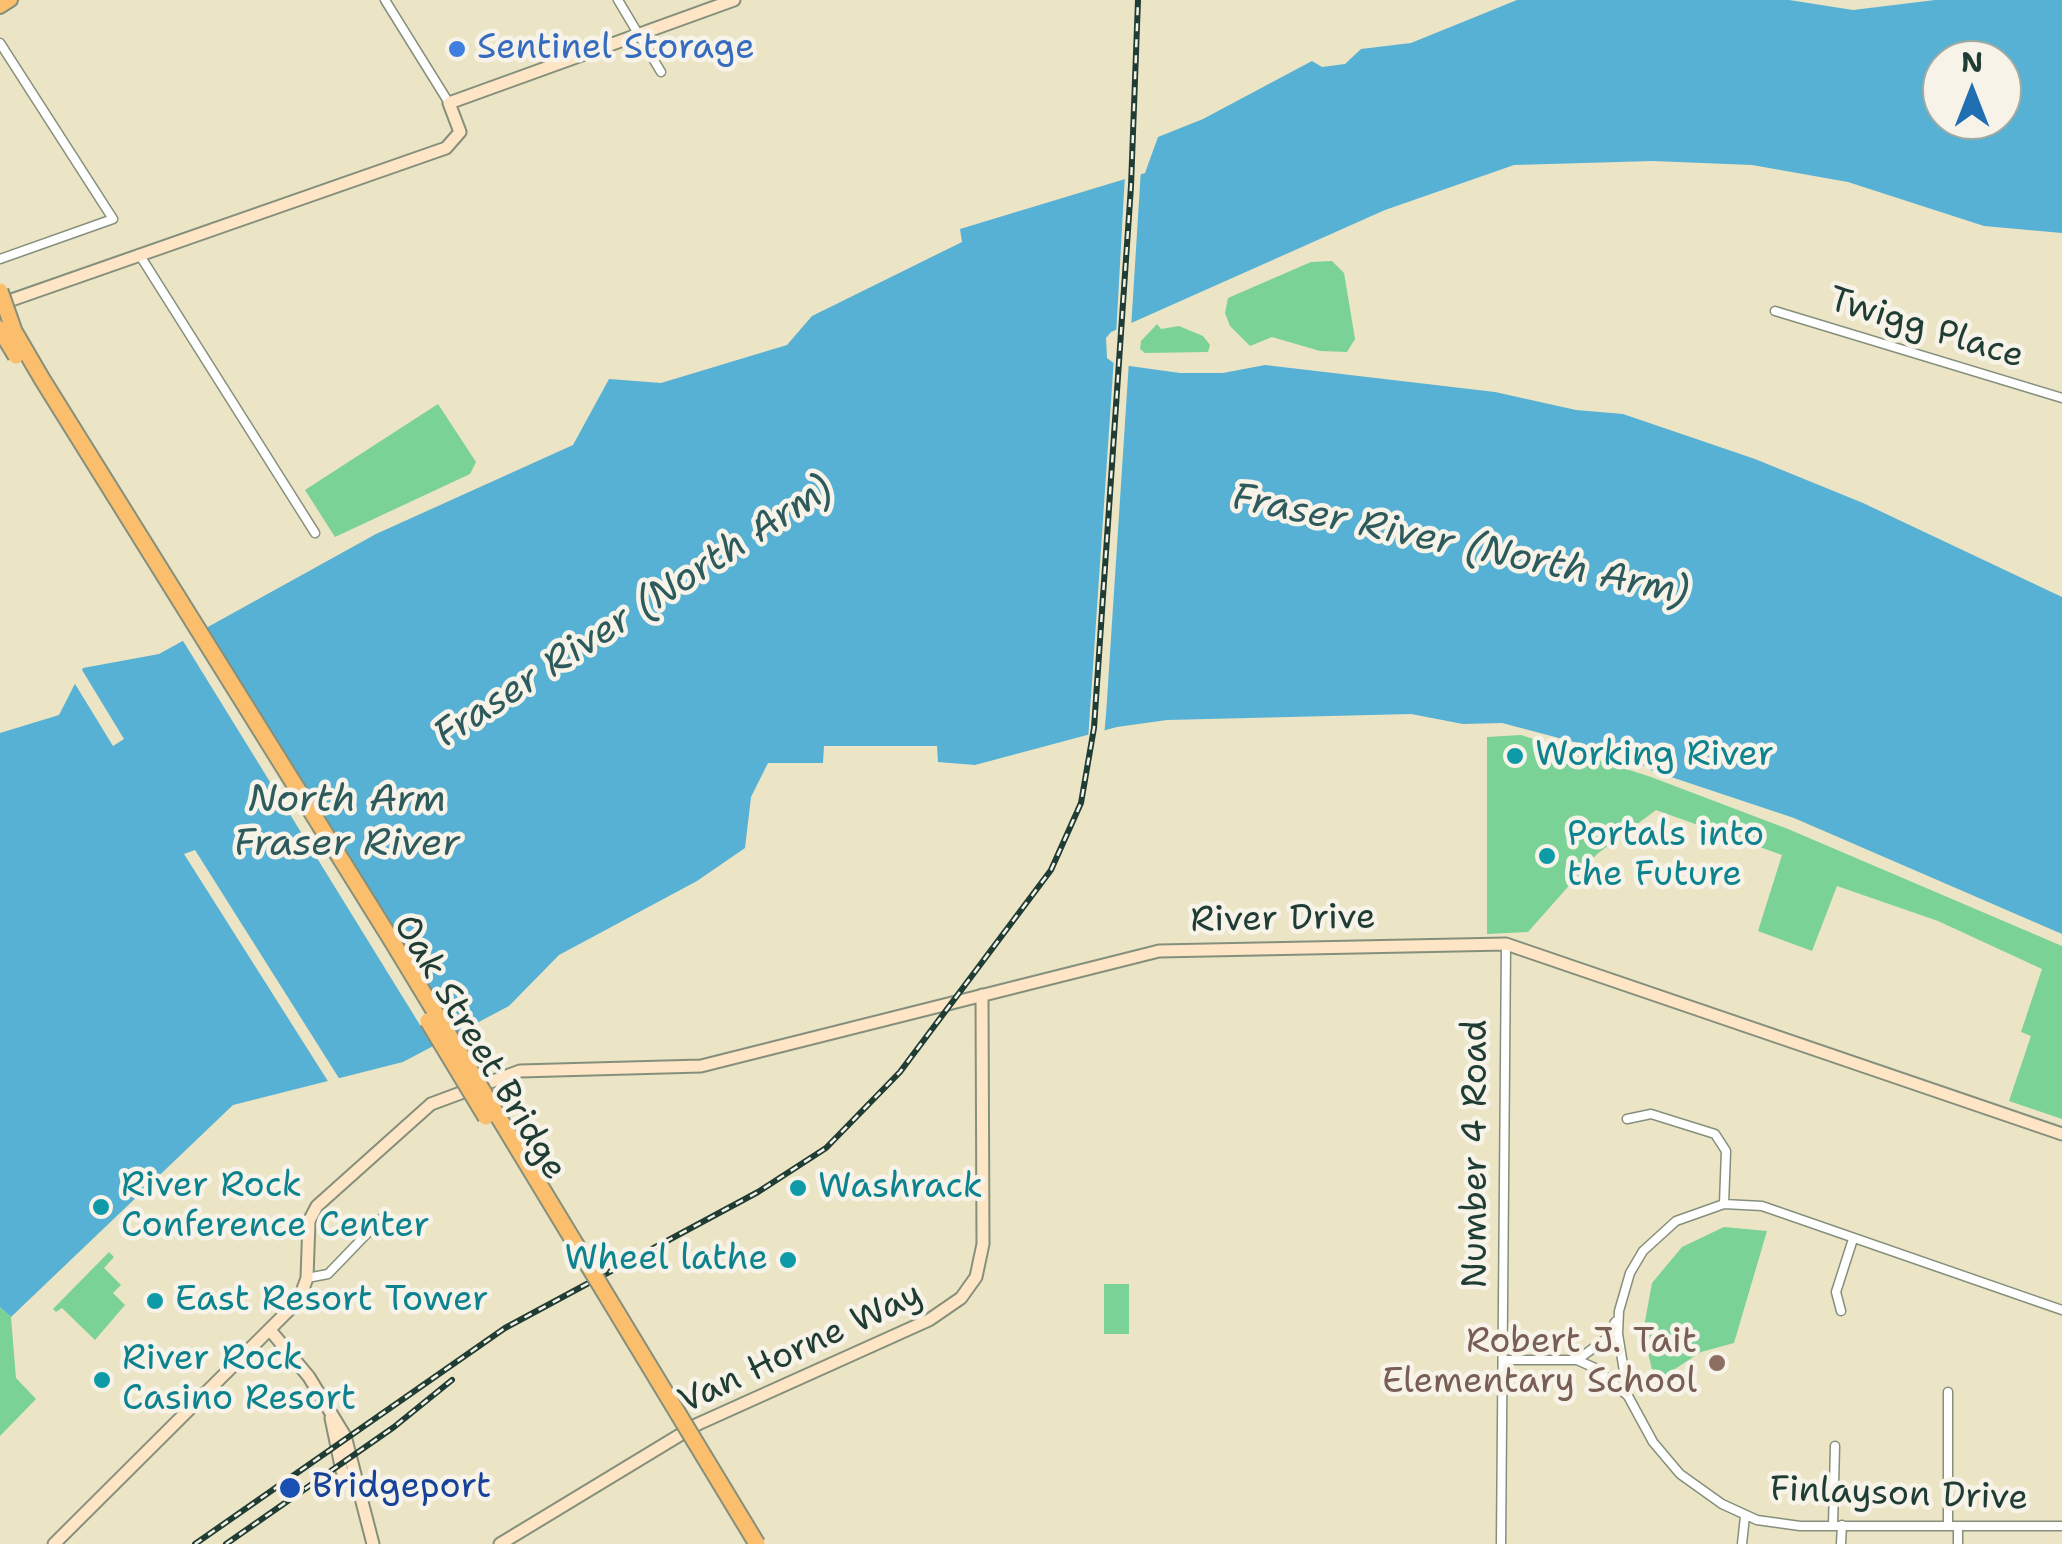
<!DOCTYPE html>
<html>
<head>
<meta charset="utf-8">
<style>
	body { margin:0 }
	#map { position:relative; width:2062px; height:1544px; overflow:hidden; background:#ebe4c5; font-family:"Shantell Sans",sans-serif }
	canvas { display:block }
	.north { position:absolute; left:1922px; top:40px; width:100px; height:100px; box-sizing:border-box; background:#f7f3e8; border:2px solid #a1aaa0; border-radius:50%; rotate:0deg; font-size:28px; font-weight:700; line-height:40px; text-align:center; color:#1f3d34 }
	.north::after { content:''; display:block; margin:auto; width:35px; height:45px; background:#1f6fb2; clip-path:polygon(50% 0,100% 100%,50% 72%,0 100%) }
</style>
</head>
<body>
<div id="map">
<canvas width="2062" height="1544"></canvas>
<div class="north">N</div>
</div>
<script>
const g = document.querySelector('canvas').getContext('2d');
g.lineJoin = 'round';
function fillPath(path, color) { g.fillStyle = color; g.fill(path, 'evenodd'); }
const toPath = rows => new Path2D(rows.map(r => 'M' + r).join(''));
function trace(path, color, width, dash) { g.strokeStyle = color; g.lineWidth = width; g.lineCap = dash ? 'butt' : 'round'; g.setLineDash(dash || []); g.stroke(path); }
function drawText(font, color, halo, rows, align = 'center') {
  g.font = font + ' "Shantell Sans",sans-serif'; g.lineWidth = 9; g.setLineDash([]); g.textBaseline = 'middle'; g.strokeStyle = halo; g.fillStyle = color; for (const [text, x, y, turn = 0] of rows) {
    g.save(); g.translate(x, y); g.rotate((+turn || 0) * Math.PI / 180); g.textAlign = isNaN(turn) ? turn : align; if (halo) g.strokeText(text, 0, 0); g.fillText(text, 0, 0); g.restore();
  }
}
const green = toPath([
	[1332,261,1344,273,1355,339,1347,352,1320,351,1272,337,1250,346,1230,326,1225,313,1228,298,1311,262],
	[1157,324,1161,329,1179,326,1203,336,1210,345,1208,352,1145,353,1140,349,1141,341],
	[438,404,476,462,470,474,335,537,305,490],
	[1521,735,1651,777,1788,829,2062,946,2062,1119,2009,1101,2031,1036,2021,1032,2042,969,1938,921,1837,886,1812,951,1758,931,1782,855,1656,810,1597,854,1528,932,1487,934,1487,737],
	[1724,1227,1767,1231,1734,1343,1701,1352,1655,1382,1643,1332,1652,1283,1682,1247],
	[109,1252,114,1257,104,1268,121,1285,113,1293,125,1305,95,1340,62,1308,56,1312,53,1309],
	[1104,1284,1129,1284,1129,1334,1104,1334],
	[0,1307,11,1317,16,1378,36,1399,0,1436]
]);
const water = toPath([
	[1517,0,1789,0,1853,10,1935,0,2062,0,2062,233,1984,226,1848,182,1752,165,1653,161,1514,165,1385,210,1111,332,1106,338,1107,358,1115,364,1180,373,1223,373,1265,365,1495,392,1576,410,1623,414,1755,459,1863,503,2062,597,2062,934,1794,818,1653,771,1627,756,1502,723,1463,724,1411,714,1167,720,1117,727,975,765,938,762,937,746,824,746,823,763,768,763,751,797,745,848,697,881,559,955,509,1006,403,1062,233,1105,11,1317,0,1307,0,733,59,715,83,668,159,654,376,534,573,445,609,379,661,383,787,345,812,316,962,242,960,229,1145,173,1158,137,1203,119,1312,61,1322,67,1345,64,1361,49,1411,43],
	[1942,60,2002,60,2002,120,1942,120]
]);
const pier = toPath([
	[1141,169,1131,329,1116,336,1125,174],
	[1114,357,1129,361,1106,715,1104,736,1088,740],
	[204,623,398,937,461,1039,436,1051,180,636],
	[79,665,124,739,113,746,72,679],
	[195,850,342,1083,331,1086,184,854]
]);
const street = toPath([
	[385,0,449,103],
	[618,0,661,72],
	[0,43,113,219,0,259],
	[139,254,315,533],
	[1775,311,2062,398],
	[1627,1119,1651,1114,1715,1134,1726,1151,1724,1204],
	[307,1278,328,1274,382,1218],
	[1841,1311,1836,1292,1853,1239],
	[1503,1360,1577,1360,1595,1368,1628,1396,1653,1442,1680,1474,1722,1504,1757,1520,1800,1526,2062,1526],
	[1577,1360,1606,1339,1615,1322],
	[1948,1392,1948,1526],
	[1628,1396,1618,1334,1619,1311,1630,1273,1643,1251,1676,1221,1724,1204,1762,1206,2062,1310],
	[1833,1525,1835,1446],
	[1501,1544,1506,944],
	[1742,1544,1745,1516],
	[1841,1544,1842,1525],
	[1958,1544,1958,1526]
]);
const secondary = toPath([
	[0,304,446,148,460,132,449,103,734,0],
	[270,1330,309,1377,345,1436,373,1544],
	[331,1418,342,1471,353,1484],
	[54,1544,299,1300,307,1278,309,1221,317,1206,431,1104,520,1071,701,1066,1159,951,1506,944,2062,1134],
	[500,1544,698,1424,929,1320,961,1298,976,1277,983,1244,982,995]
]);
const primary = toPath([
	[0,7,11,0]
]);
const rail = toPath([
	[195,1544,505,1328,758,1192,826,1148,900,1072,1051,870,1081,803,1094,728,1131,186,1138,0],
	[226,1544,394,1427,452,1380]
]);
const highwayBridge = toPath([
	[0,291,14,331,42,379,392,941,757,1544],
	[0,329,16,356],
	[428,1021,486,1117]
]);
const markers = [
	[457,49,10,"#3f7fe0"],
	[1515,756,10,"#0f9aa8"],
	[1547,856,10,"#0f9aa8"],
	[798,1188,10,"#0f9aa8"],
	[101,1207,10,"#0f9aa8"],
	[788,1260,10,"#0f9aa8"],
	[155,1301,10,"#0f9aa8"],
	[1717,1363,10,"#8d6e63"],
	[102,1380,10,"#0f9aa8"],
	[290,1488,12,"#1a4fb4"]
];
const shopNames = [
	["Sentinel Storage",477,49]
];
const streetNames = [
	["Twigg Place",1926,329,17],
	["River Drive",1283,920,-1],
	["Oak Street Bridge",479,1048,59],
	["Number 4 Road",1477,1154,-90],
	["Van Horne Way",801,1349,-25],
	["Finlayson Drive",1899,1495,2]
];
const cultureNames = [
	["Working River",1535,756],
	["Portals into",1567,836],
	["the Future",1567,876],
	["River Rock",121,1187],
	["Conference Center",121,1227],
	["Washrack",818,1188],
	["Wheel lathe",768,1260,"right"],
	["East Resort Tower",175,1301],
	["River Rock",122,1360],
	["Casino Resort",122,1400]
];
const educationNames = [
	["Robert J. Tait",1697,1343],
	["Elementary School",1697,1383]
];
const transitNames = [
	["Bridgeport",312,1488]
];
const waterNames = [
	["Fraser River (North Arm)",1460,546,12],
	["Fraser River (North Arm)",634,613,-33],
	["North Arm",347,801],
	["Fraser River",347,845]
];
fillPath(green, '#7ad297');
fillPath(water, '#57b1d5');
fillPath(pier, '#ebe4c5');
trace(street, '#85907c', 11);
trace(secondary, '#85907c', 15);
trace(primary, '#85907c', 16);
trace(street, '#fff', 8);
trace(secondary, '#fde5c5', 11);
trace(primary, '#fabe6d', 12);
trace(rail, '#1f3d34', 6);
trace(rail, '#f7f3e8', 2.5, [8]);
trace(highwayBridge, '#85907c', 19, []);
trace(highwayBridge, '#fabe6d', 15);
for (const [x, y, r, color] of markers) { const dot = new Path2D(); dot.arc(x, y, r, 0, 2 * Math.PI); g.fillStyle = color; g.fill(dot); trace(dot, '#f7f3e8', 4); }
drawText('35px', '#366cbe', '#f7f3e8', shopNames, 'left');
drawText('35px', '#1f3d34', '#f7f3e8', streetNames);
drawText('35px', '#0d838f', '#f7f3e8', cultureNames, 'left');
drawText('35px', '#785e54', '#f7f3e8', educationNames, 'right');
drawText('35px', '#164399', '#f7f3e8', transitNames, 'left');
drawText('italic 38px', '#2d5a5c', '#f7f3e8', waterNames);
</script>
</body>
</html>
